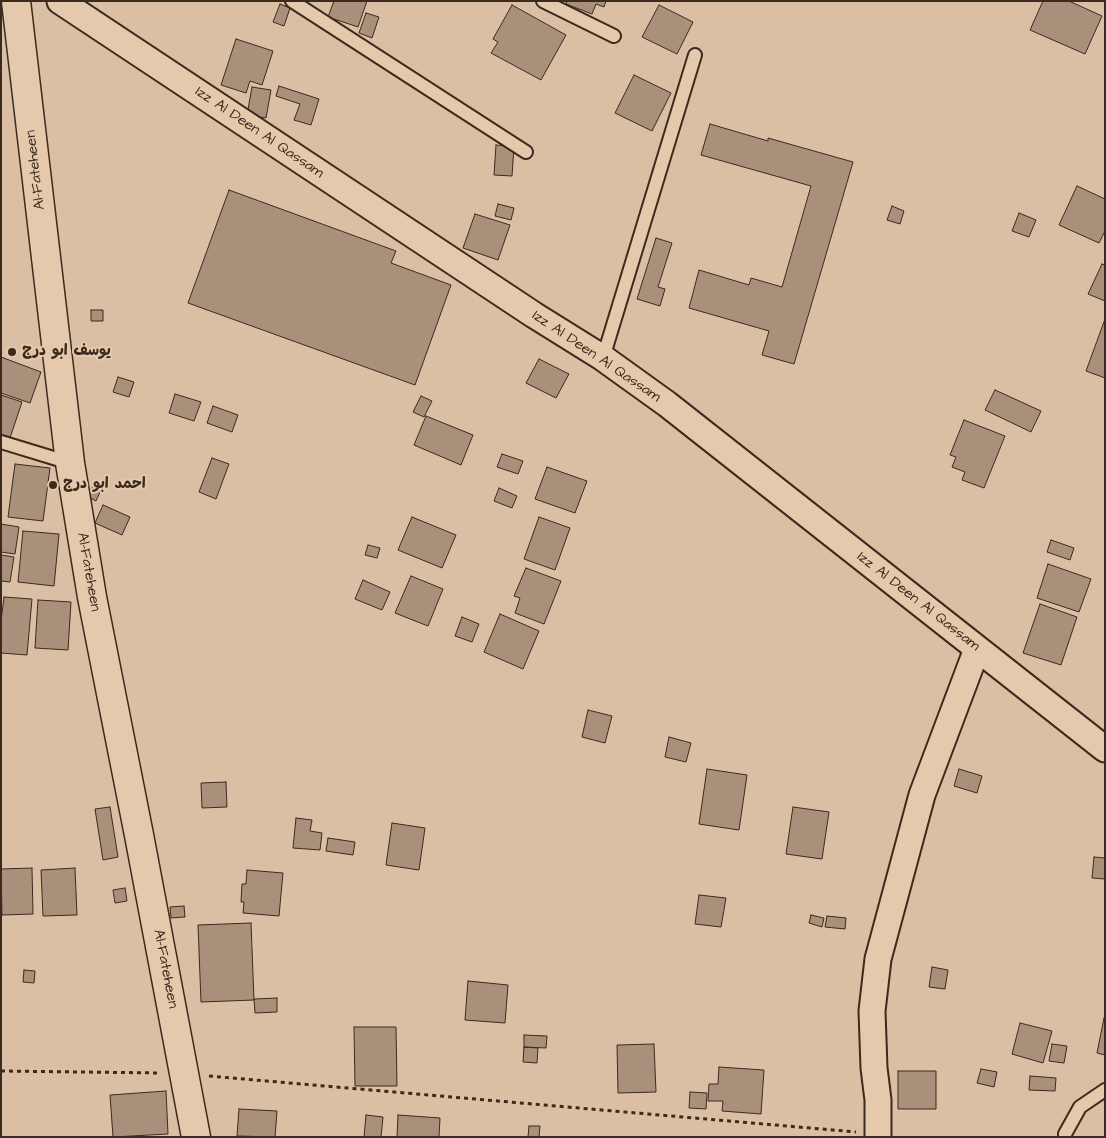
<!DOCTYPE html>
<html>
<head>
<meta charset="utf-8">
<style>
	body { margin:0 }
	#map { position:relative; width:1106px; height:1138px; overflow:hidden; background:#dbbfa4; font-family:"Architects Daughter",sans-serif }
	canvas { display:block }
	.frame { position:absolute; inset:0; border:2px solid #3b2a1e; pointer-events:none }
</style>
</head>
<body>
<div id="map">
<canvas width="1106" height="1138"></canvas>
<div class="frame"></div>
</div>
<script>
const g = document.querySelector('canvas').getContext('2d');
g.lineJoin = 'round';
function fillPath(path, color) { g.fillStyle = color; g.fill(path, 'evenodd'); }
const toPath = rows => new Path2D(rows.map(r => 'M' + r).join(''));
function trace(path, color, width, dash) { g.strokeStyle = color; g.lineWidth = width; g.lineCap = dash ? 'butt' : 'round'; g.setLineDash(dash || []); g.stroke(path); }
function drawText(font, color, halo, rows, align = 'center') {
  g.font = font + ' "Architects Daughter","Playpen Sans Arabic",sans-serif'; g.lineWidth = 4; g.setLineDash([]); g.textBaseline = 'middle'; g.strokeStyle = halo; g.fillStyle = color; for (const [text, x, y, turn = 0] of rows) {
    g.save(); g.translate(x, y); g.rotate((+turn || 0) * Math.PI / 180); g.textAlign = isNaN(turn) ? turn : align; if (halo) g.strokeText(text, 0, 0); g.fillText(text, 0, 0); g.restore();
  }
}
const building = toPath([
	[334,1,367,1,358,27,328,17,334,1],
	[567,1,606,1,604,7,596,4,592,14,566,4,567,1],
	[1043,1,1069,1,1102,16,1085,54,1030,30,1043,1],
	[280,4,290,8,284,26,273,22,280,4],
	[512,5,566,35,541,80,491,53,498,42,493,39,512,5],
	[659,5,693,22,677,54,642,37,659,5],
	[366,13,379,17,372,38,359,33,366,13],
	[236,39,273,51,262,85,250,81,246,93,221,85,236,39],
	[634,75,671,93,652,131,615,113,634,75],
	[279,86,319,99,311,125,294,120,300,104,276,96,279,86],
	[252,87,271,90,266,118,247,115,252,87],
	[710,124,768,141,768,138,853,162,794,364,762,355,769,331,689,308,699,270,749,285,751,278,782,287,811,186,701,155,710,124],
	[496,145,514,147,512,176,494,175,496,145],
	[1077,186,1105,199,1105,231,1099,243,1059,225,1077,186],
	[229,190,396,251,391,263,451,285,415,385,188,303,229,190],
	[498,204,514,208,511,220,495,216,498,204],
	[892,206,904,211,900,224,887,220,892,206],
	[1019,213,1036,220,1029,237,1012,231,1019,213],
	[475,214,510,225,498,260,463,248,475,214],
	[656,238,672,243,658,287,665,289,660,306,637,299,656,238],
	[1102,264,1105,265,1105,301,1088,294,1102,264],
	[91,310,103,310,103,321,91,321,91,310],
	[1105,319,1105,378,1086,371,1105,319],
	[1,357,41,372,30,403,1,393,1,357],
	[539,359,569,374,556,398,526,383,539,359],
	[118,377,134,382,129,397,113,392,118,377],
	[995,390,1041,411,1031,432,985,410,995,390],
	[175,394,201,402,194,421,169,413,175,394],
	[1,395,22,402,9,441,1,439,1,395],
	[421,396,432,401,424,417,413,412,421,396],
	[213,406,238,415,232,432,207,423,213,406],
	[426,416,473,435,461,465,414,445,426,416],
	[964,420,1005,436,984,488,962,480,965,472,952,467,956,457,950,455,964,420],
	[502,454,523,461,518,474,497,467,502,454],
	[212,458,229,464,216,499,199,492,212,458],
	[15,464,50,468,43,521,8,517,15,464],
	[547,467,587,481,575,513,535,499,547,467],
	[93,486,101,490,96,501,88,497,93,486],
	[499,488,517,496,512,508,494,501,499,488],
	[103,505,130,517,122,535,95,523,103,505],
	[412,517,456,535,442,568,398,550,412,517],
	[539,517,570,528,555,570,524,559,539,517],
	[1,524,19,527,15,554,1,552,1,524],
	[23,531,59,534,54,586,18,582,23,531],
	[1051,540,1074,548,1070,560,1047,552,1051,540],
	[368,545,380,548,377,558,365,555,368,545],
	[1,555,14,557,10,582,1,581,1,555],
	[1048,564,1091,579,1079,612,1037,598,1048,564],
	[526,568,561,581,544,624,515,613,520,598,514,596,526,568],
	[411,576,443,589,428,626,395,613,411,576],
	[363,580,390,592,382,610,355,599,363,580],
	[4,597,32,599,27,655,1,653,1,621,4,597],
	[38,600,71,602,68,650,35,648,38,600],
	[1040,604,1077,617,1061,665,1023,653,1040,604],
	[500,614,539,631,523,669,484,652,500,614],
	[462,617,479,624,472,642,455,636,462,617],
	[588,710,612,716,605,743,582,737,588,710],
	[669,737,691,743,686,762,665,757,669,737],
	[707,769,747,775,739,830,699,824,707,769],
	[959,769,982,776,977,793,954,786,959,769],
	[226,782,227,807,202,808,201,783,226,782],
	[110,807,118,857,103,860,95,809,110,807],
	[793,807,829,812,822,859,786,854,793,807],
	[296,818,312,820,310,831,322,833,320,850,293,848,296,818],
	[392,823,425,828,419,870,386,865,392,823],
	[328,838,355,842,353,855,326,851,328,838],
	[1094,857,1105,858,1105,879,1092,878,1094,857],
	[32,868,33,914,2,915,1,869,32,868],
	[75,868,77,915,43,916,41,870,75,868],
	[247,870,283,873,279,916,243,913,244,902,241,902,242,884,246,884,247,870],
	[125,888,127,901,115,903,113,890,125,888],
	[699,895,726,898,721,927,695,924,699,895],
	[184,906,185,917,171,918,170,907,184,906],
	[811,915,824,918,822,927,809,923,811,915],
	[827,916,846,918,845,929,825,927,827,916],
	[251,923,254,1000,201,1002,198,925,251,923],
	[932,967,948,970,945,989,929,987,932,967],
	[24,970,35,971,34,983,23,982,24,970],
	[468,981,508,985,505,1023,465,1020,468,981],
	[277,998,277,1012,255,1013,254,999,277,998],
	[1104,1018,1105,1018,1105,1055,1097,1053,1104,1018],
	[1020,1023,1052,1031,1043,1063,1012,1054,1020,1023],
	[354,1027,396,1027,397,1086,355,1086,354,1027],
	[524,1035,547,1036,546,1048,524,1047,524,1035],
	[654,1044,656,1092,618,1093,617,1045,654,1044],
	[1052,1044,1067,1046,1064,1063,1049,1061,1052,1044],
	[524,1047,538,1048,537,1063,523,1062,524,1047],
	[719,1067,764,1070,761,1114,722,1111,723,1101,708,1101,709,1084,718,1084,719,1067],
	[981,1069,997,1072,994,1087,977,1083,981,1069],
	[898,1071,936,1071,936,1109,898,1109,898,1071],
	[1030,1076,1056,1078,1055,1091,1029,1090,1030,1076],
	[166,1091,168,1134,113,1137,110,1095,166,1091],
	[690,1092,707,1093,706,1109,689,1108,690,1092],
	[239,1109,277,1111,275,1137,237,1136,239,1109],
	[366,1115,383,1117,381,1137,364,1137,366,1115],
	[398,1115,440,1118,439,1137,397,1137,398,1115],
	[529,1126,540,1126,539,1137,528,1137,529,1126]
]);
const path = toPath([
	[1,1071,161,1073],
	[209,1076,856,1132]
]);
const service = toPath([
	[292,1,526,152],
	[543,1,614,36],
	[603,358,695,55],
	[1,442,70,463],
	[1065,1137,1065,1134,1080,1107,1105,1090]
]);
const minor = toPath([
	[60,1,534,315,603,358,667,404,1105,749],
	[878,1137,878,1100,874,1068,872,1011,878,959,922,795,977,649]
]);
const tertiary = toPath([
	[16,1,70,463,92,597,139,835,196,1137]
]);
const markers = [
	[12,352,5,"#3b2a1e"],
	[53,485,5,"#3b2a1e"]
];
const streetNames = [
	["Izz Al Deen Al Qassam",259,133,34],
	["Al-Fateheen",36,170,-97],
	["Izz Al Deen Al Qassam",596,357,34],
	["Al-Fateheen",88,572,80],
	["Izz Al Deen Al Qassam",918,602,38],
	["Al-Fateheen",165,969,79]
];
const poiNames = [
	["يوسف ابو درج",22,352],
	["احمد ابو درج",63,485]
];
fillPath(building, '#a9907a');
trace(building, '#3b2a1e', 1);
trace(service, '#3b2a1e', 16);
trace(minor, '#3b2a1e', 29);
trace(tertiary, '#3b2a1e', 31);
trace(path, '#3b2a1e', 3, [4, 4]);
trace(service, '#e5c9ac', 12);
trace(minor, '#e5c9ac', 25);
trace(tertiary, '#e5c9ac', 28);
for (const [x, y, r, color] of markers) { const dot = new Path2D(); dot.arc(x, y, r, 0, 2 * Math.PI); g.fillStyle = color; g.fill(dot); trace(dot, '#e5c9ac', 2); }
drawText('15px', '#3b2a1e', '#e5c9ac', streetNames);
drawText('bold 15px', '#3b2a1e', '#e5c9ac', poiNames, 'left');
</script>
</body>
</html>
